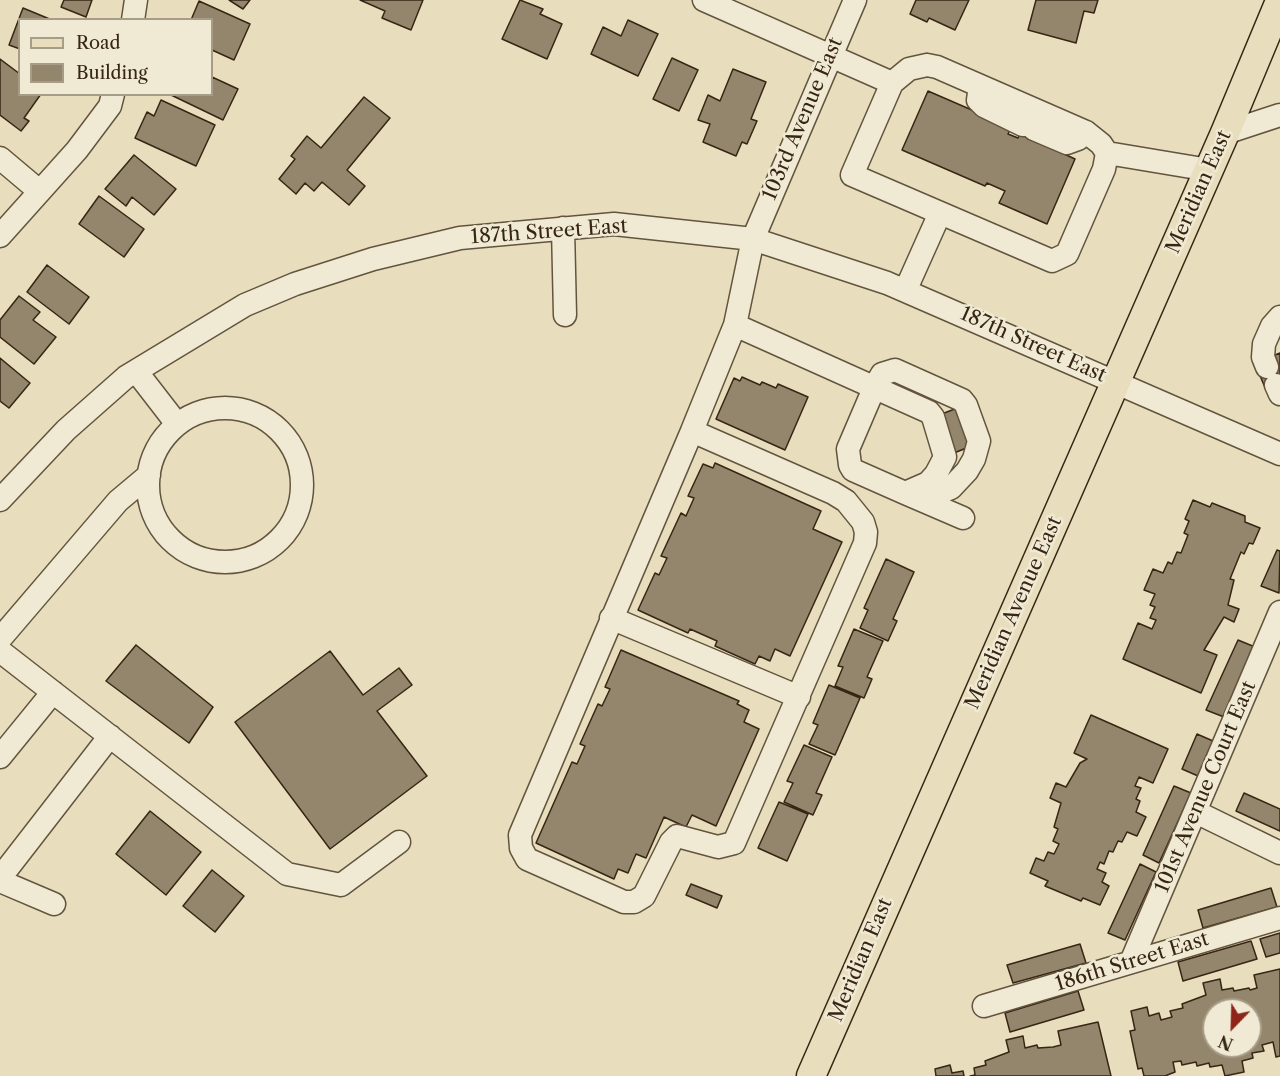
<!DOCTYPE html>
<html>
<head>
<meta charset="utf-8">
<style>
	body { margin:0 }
	#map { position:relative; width:1280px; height:1076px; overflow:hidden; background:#e8debd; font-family:"Libre Caslon Text",serif }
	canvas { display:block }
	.legend { position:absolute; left:18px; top:18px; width:195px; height:78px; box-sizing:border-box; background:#f0ead4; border:2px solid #a69c87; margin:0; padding:8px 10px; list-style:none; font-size:18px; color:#372614 }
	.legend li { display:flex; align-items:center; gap:12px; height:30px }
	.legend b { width:30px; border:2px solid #a69c87 }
	.north { position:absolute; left:1202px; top:998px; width:60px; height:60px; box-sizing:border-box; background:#f0ead4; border:2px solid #a69c87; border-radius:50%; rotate:203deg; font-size:16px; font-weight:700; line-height:24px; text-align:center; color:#372614 }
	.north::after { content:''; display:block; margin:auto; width:21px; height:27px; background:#8f2418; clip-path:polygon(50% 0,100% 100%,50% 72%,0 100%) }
</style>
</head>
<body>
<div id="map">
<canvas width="1280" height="1076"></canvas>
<ul class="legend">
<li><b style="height:8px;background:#e8debd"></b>Road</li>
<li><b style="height:16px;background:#93866c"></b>Building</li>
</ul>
<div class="north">N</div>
</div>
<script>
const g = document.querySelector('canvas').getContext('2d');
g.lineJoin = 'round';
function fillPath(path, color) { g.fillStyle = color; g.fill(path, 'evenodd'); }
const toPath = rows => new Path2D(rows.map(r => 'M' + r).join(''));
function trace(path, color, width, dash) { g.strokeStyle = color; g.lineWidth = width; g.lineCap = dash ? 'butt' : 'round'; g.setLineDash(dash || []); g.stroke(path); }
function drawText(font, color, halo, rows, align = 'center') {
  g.font = font + ' "Libre Caslon Text",serif'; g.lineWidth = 5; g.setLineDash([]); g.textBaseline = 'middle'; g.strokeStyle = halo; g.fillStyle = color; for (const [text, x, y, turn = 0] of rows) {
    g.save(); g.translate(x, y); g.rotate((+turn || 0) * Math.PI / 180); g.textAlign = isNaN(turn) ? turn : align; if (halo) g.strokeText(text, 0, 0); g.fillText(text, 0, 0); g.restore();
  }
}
const building = toPath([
	[64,0,92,0,86,17,61,7,64,0],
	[229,0,250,0,243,9,229,0],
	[360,0,423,0,411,30,382,18,385,11,360,0],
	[520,0,543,9,540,14,562,24,547,59,502,39,520,0],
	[916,0,969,0,955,30,929,18,927,22,910,14,916,0],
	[1036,0,1098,0,1094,13,1084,11,1076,43,1028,30,1036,0],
	[199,1,250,24,234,60,212,50,212,20,191,20,199,1],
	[23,8,52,20,20,20,20,49,9,45,23,8],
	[628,20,658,34,638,76,591,54,603,27,621,36,628,20],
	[672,58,698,70,679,111,653,99,672,58],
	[0,59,20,74,20,94,41,94,24,118,29,121,21,131,0,115,0,59],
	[733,69,766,82,751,119,757,121,747,144,742,142,736,156,703,142,710,124,698,120,708,95,720,101,733,69],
	[212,77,238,89,223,120,169,94,212,94,212,77],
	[928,91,1011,127,1008,134,1018,138,1027,117,1030,138,1075,159,1047,224,999,203,1005,191,987,183,985,186,902,150,928,91],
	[364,97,390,118,347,170,365,186,349,205,322,182,314,191,305,183,296,194,279,179,295,159,291,156,307,136,321,148,364,97],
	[161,100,215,125,196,166,135,138,147,112,154,116,161,100],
	[134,155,176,189,154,215,132,197,126,206,105,189,134,155],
	[99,196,144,229,124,257,79,224,99,196],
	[47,265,89,297,69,324,27,292,47,265],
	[19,296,40,312,33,320,56,337,34,364,0,337,0,320,19,296],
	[1280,353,1280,384,1266,390,1258,371,1270,357,1280,353],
	[0,358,30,383,9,408,0,401,0,358],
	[742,377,760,385,762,382,776,388,778,384,808,397,785,450,716,419,734,378,740,381,742,377],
	[960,407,974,445,954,453,939,415,960,407],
	[715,463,821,511,813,529,842,542,790,656,775,649,770,661,759,656,755,664,715,646,717,641,690,629,688,633,638,610,655,573,659,575,667,558,661,556,681,513,686,516,694,498,688,496,703,464,713,468,715,463],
	[1193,500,1210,507,1212,503,1245,516,1245,522,1260,528,1253,544,1249,543,1244,554,1241,552,1230,579,1234,580,1228,605,1239,609,1234,622,1224,617,1204,650,1217,655,1201,693,1123,659,1138,623,1152,629,1156,620,1150,618,1155,607,1150,605,1155,594,1144,590,1153,569,1163,573,1168,562,1172,564,1177,552,1181,553,1188,535,1184,533,1189,521,1185,519,1193,500],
	[1277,550,1280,551,1279,593,1261,586,1277,550],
	[886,559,914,572,893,619,897,621,888,641,860,628,868,610,864,608,886,559],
	[854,629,883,641,867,677,872,679,864,698,835,686,843,667,838,666,854,629],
	[1238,640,1255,647,1224,717,1206,710,1238,640],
	[136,645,213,707,189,743,106,681,136,645],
	[621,650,739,701,737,704,749,710,744,722,759,729,716,826,692,815,686,827,664,817,646,858,636,854,628,873,618,869,614,879,536,843,572,762,577,764,585,746,580,744,598,704,602,706,610,689,605,687,621,650],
	[330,651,363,695,399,668,412,685,377,711,427,776,330,849,235,722,330,651],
	[829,685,860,698,835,755,809,744,818,725,813,723,829,685],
	[1091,715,1168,749,1153,783,1139,777,1135,786,1141,788,1136,799,1140,801,1136,812,1146,817,1137,836,1127,832,1122,842,1118,841,1113,852,1109,851,1104,864,1100,862,1097,869,1106,873,1102,882,1109,886,1100,905,1083,898,1081,901,1045,886,1048,881,1030,873,1036,858,1044,861,1048,852,1054,854,1059,844,1053,841,1058,829,1054,827,1061,803,1050,798,1056,783,1066,787,1080,763,1087,759,1074,753,1091,715],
	[1197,734,1213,741,1198,776,1182,769,1197,734],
	[804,745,832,757,816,793,822,795,813,815,784,802,793,783,787,781,804,745],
	[1174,786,1191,793,1159,863,1143,855,1174,786],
	[1244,793,1280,809,1280,831,1236,811,1244,793],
	[779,802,808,814,787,861,758,848,779,802],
	[150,811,201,852,166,895,116,854,150,811],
	[1140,864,1156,872,1125,940,1108,933,1140,864],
	[212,870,244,896,215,932,183,906,212,870],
	[691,884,722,896,717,908,686,895,691,884],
	[1271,888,1277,907,1203,928,1198,910,1271,888],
	[1280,933,1280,953,1266,957,1260,939,1280,933],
	[1251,941,1257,959,1183,981,1178,962,1251,941],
	[1080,944,1086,963,1013,983,1007,965,1080,944],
	[1280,969,1280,1056,1276,1057,1273,1042,1262,1045,1264,1051,1252,1053,1253,1058,1242,1061,1244,1072,1225,1076,1222,1065,1210,1067,1209,1063,1197,1066,1196,1062,1182,1065,1181,1061,1173,1062,1175,1072,1165,1076,1144,1076,1142,1068,1138,1069,1130,1031,1135,1030,1131,1011,1147,1007,1149,1016,1159,1013,1161,1020,1172,1017,1170,1011,1183,1008,1182,1004,1206,995,1203,983,1220,979,1222,990,1233,988,1234,991,1249,988,1250,990,1257,988,1254,975,1280,969],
	[1214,1010,1250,1010,1250,1046,1214,1046,1214,1010],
	[1078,991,1084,1010,1010,1032,1005,1013,1078,991],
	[1098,1022,1111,1076,970,1076,975,1075,974,1068,986,1065,985,1061,1009,1052,1006,1040,1023,1036,1025,1048,1037,1045,1038,1048,1053,1047,1061,1045,1058,1031,1098,1022],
	[950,1065,952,1073,963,1071,964,1076,936,1076,935,1069,950,1065]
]);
const minor = toPath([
	[704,0,892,83],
	[133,20,136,0],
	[927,65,937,67,1086,132,1101,144,1107,153,1104,169,1067,254,1052,261,852,175,892,83,909,69,927,65],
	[980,86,978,100,984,106,1023,125],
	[1034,129,1067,143,1078,139,1086,132],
	[1225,133,1280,115],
	[1107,153,1209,170],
	[0,158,38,190],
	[563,228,565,315],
	[0,236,77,150,110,106,113,94],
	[906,289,940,213],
	[735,325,929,412,933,417,945,457,936,474,928,483,905,493],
	[1267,367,1263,357,1264,344,1272,326,1280,317],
	[136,371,177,424],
	[1276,385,1280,394],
	'148 485a77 77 0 1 1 154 0a77 77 0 1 1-154 0Z',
	[692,431,520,835,521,848,527,859,624,902,634,902,644,896,671,842,677,836,718,847,734,843,865,543,866,532,863,522,846,501,833,493,692,431,735,325,753,239,855,0],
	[905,493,931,496,951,488,967,471,974,459,979,441,966,405,962,400,895,370,882,374,875,386,848,449,850,465,853,470,905,493,963,518],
	[0,500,66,430,126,377,245,305,295,284,373,259,460,238,614,224,753,239,887,283,1280,454],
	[611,618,799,697],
	[0,639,118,501,149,475],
	[0,651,287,874,341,885,399,842],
	[0,757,53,692],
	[1196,812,1280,853],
	[0,878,110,736],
	[0,881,54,904],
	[1131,962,1280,612],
	[984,1006,1280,918]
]);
const major = toPath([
	[811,1076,1225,133,1280,1]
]);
const streetNames = [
	["103rd Avenue East",803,119,-67],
	["Meridian East",1199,192,-66],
	["187th Street East",549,232,-4],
	["187th Street East",1033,345,24],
	["Meridian Avenue East",1014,613,-66],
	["101st Avenue Court East",1206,787,-67],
	["Meridian East",861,960,-67],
	["186th Street East",1132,962,-17]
];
fillPath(building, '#93866c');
trace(building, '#372614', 1.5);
trace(minor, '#63543e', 25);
trace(major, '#372614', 31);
trace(minor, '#f0ead4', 22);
trace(major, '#e8debd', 28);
drawText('20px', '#372614', '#f0ead4', streetNames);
</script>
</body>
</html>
